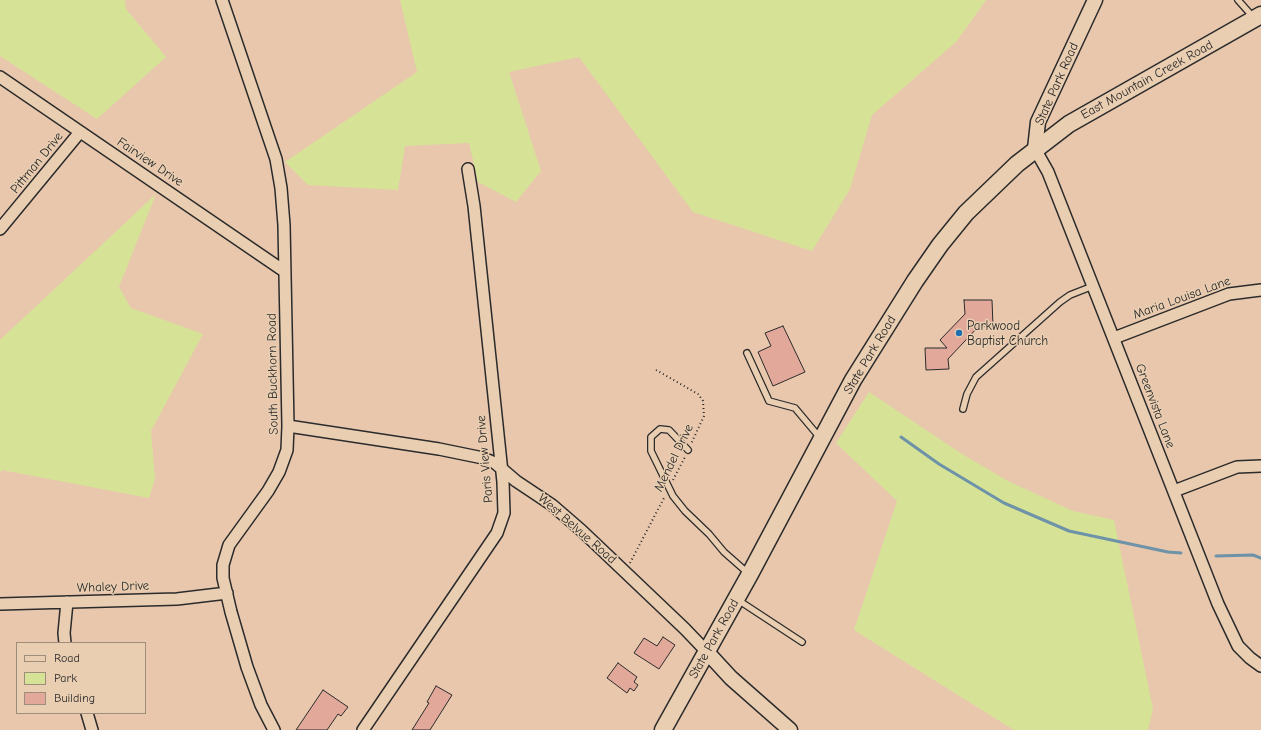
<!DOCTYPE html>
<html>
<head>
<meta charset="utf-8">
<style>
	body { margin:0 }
	#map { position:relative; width:1261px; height:730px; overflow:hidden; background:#e8c7ad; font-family:"Comic Neue",sans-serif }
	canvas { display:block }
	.legend { position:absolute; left:16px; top:642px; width:130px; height:72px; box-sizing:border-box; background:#eaceb1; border:1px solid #9e8d7b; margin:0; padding:5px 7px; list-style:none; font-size:12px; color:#2b2b2b }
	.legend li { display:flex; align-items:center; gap:8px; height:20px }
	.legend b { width:20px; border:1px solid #9e8d7b }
</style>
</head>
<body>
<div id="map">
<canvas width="1261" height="730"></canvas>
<ul class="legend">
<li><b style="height:5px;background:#eaceb1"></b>Road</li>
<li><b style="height:11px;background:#d6e396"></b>Park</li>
<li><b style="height:11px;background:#e2a99b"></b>Building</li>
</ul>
</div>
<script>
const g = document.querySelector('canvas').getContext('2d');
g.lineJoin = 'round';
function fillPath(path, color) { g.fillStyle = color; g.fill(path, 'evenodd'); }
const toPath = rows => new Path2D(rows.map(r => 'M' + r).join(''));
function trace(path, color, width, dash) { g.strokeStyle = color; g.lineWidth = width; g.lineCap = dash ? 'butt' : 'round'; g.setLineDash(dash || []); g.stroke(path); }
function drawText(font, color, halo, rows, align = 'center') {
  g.font = font + ' "Comic Neue",sans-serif'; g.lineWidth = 3; g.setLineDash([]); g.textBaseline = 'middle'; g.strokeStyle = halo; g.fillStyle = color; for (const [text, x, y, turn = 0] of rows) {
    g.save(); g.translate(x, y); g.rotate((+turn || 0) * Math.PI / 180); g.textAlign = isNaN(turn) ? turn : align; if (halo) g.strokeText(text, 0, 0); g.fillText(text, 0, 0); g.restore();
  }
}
const green = toPath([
	[0,0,125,0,126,9,166,57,97,119,0,56],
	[400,0,986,0,956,42,872,115,850,189,812,251,693,212,579,57,509,72,541,171,516,202,478,182,469,143,405,146,398,190,308,185,285,162,417,72],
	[156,194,119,287,131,308,203,334,151,431,155,479,149,498,2,470,0,474,0,340],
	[869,392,962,454,1008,481,1073,511,1114,520,1153,709,1148,730,1014,730,854,630,897,501,836,443]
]);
const stream = toPath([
	[901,437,939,464,1004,503,1069,531,1168,552,1181,553],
	[1216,556,1253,555,1261,558]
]);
const building = toPath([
	[964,300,992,300,993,326,979,326,948,359,949,369,926,370,925,348,947,348,940,340,965,314,964,300],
	[783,326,805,372,773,386,758,352,771,346,765,333,783,326],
	[663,637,675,645,659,669,634,653,644,638,657,646,663,637],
	[618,663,637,677,634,682,638,685,634,691,630,688,627,693,607,678,618,663],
	[436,686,452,695,430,730,412,730,429,703,427,702,436,686],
	[323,690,348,707,341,716,338,714,327,730,296,730,323,690]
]);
const path = toPath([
	[656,370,698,394,703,401,704,416,691,444],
	[673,480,685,457],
	[630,563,665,496]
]);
const service = toPath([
	[1238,0,1254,18],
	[747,353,769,401,795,408,821,439],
	[963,409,967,394,976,377,1060,302,1070,295,1093,286],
	[688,450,669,430,660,429,651,437,651,451,673,496,685,511,709,534,724,552,749,574],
	[738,600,802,642]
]);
const minor = toPath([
	[222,0,276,159,281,188,284,225,288,426,287,450,279,472,268,491,229,545,223,565,223,578,231,612,247,667,261,705,274,730],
	[0,77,284,271],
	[1035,149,1048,172,1218,604,1238,646,1250,658,1261,666],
	[0,229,80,132],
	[1114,338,1229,294,1261,290],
	[288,426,439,449,483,458,495,463,516,481,552,505,582,531,685,629,707,652],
	[1174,491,1237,467,1261,466],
	[0,604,177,599,227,593],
	[65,643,64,633,67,602],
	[87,713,92,730],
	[363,730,497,533,504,513,503,482,474,206,468,169]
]);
const tertiary = toPath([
	[1035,149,1038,122,1095,0],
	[707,652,731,678,790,730]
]);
const secondary = toPath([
	[663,730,750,574,853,380,915,281,940,245,966,213,1017,164,1069,124,1261,15]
]);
const markers = [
	[959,333,4,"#1f6fb2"]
];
const streetNames = [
	["East Mountain Creek Road",1147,80,-29],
	["State Park Road",1057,84,-66],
	["Fairview Drive",150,162,34],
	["Pittman Drive",37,163,-51],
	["Maria Louisa Lane",1182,298,-20],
	["State Park Road",870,355,-59],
	["South Buckhorn Road",273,374,-91],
	["Greenvista Lane",1155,406,69],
	["Mendel Drive",674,458,-64],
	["Paris View Drive",485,459,-95],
	["West Belvue Road",577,529,41],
	["Whaley Drive",113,587,-2],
	["State Park Road",714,639,-61]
];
const poiNames = [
	["Parkwood",967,326],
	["Baptist Church",967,341]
];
fillPath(green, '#d6e396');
trace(stream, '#6e92a8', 3);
fillPath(building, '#e2a99b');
trace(building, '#2b2b2b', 1);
trace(service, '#2b2b2b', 8);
trace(minor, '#2b2b2b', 14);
trace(tertiary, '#2b2b2b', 17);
trace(secondary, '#2b2b2b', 19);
trace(path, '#2b2b2b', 2, [1, 3]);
trace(service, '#eaceb1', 5.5);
trace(minor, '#eaceb1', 11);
trace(tertiary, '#eaceb1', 14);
trace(secondary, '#eaceb1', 16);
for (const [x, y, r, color] of markers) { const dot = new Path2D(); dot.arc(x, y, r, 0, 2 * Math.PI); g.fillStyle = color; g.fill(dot); trace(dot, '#eaceb1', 1.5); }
drawText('13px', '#2b2b2b', '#eaceb1', streetNames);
drawText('13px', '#2b2b2b', '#eaceb1', poiNames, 'left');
</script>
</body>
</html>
